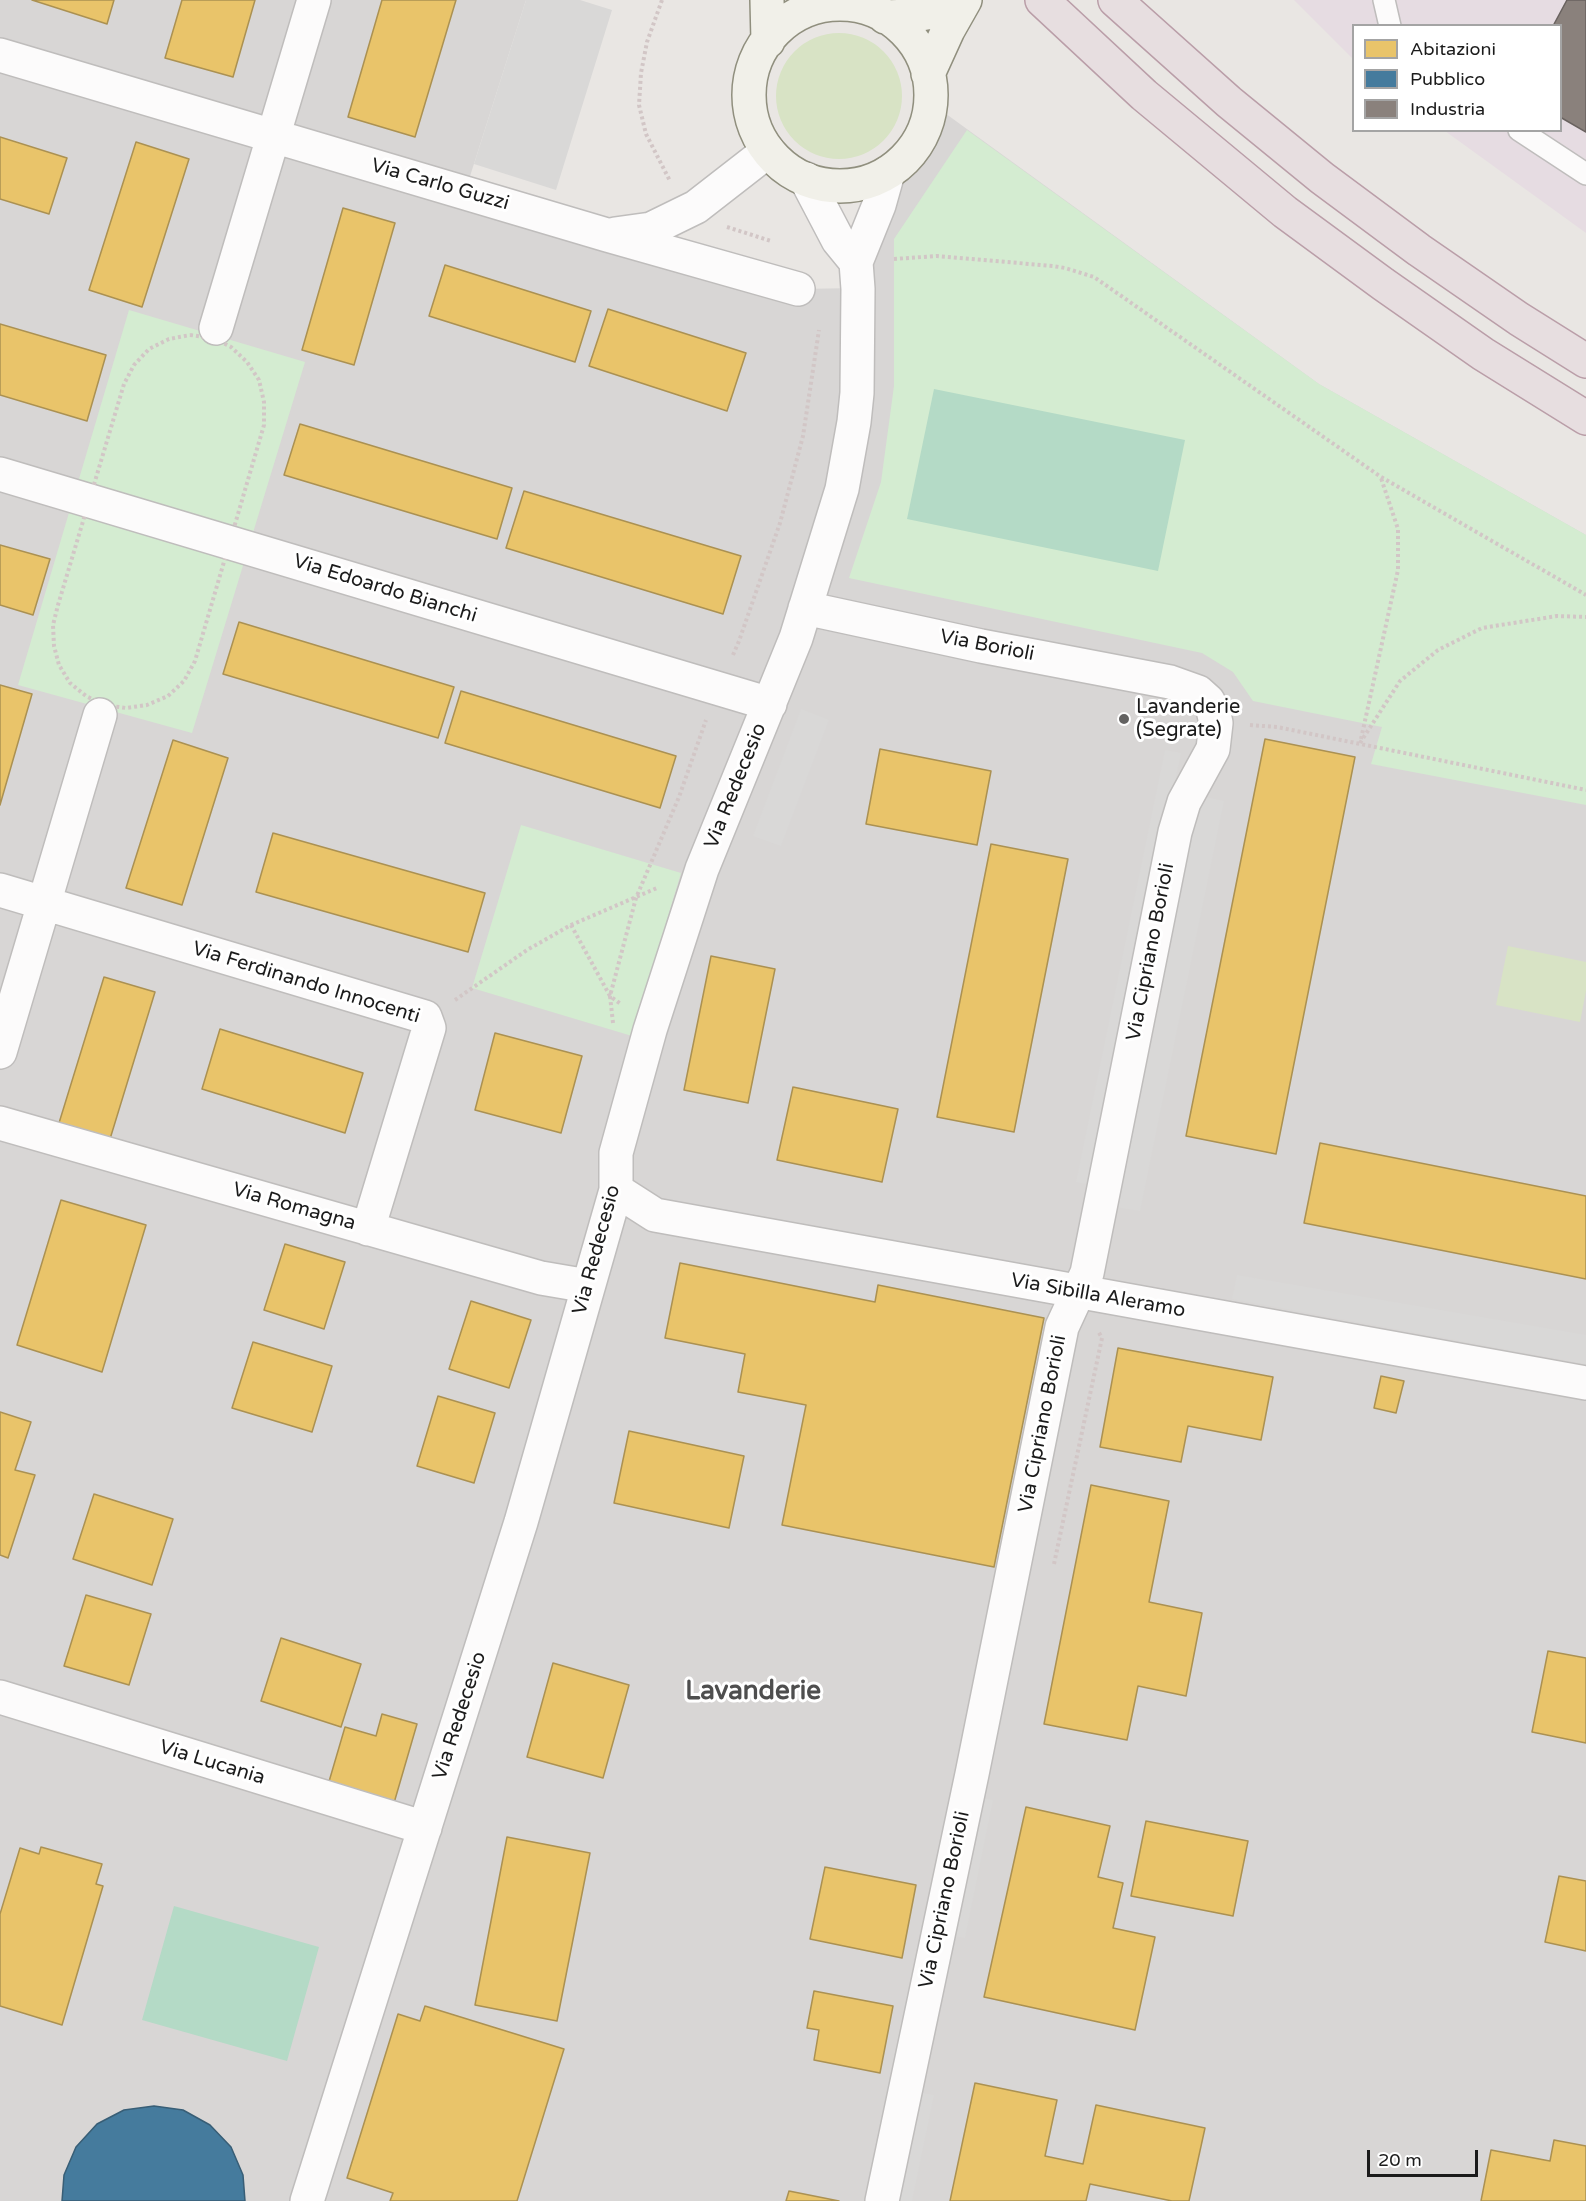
<!DOCTYPE html>
<html>
<head>
<meta charset="utf-8">
<style>
	body { margin:0 }
	#map { position:relative; width:1586px; height:2201px; overflow:hidden; background:#e9e6e3; font-family:"Varela Round",sans-serif }
	canvas { display:block }
	.legend { position:absolute; left:1352px; top:24px; width:210px; height:108px; box-sizing:border-box; background:#fff; border:2px solid #a4a4a4; margin:0; padding:8px 10px; list-style:none; font-size:18px; color:#1b1b1b }
	.legend li { display:flex; align-items:center; gap:12px; height:30px }
	.legend b { width:30px; border:2px solid #a4a4a4 }
	.scale { position:absolute; left:1367px; top:2150px; width:111px; height:27px; box-sizing:border-box; border:3px solid #1b1b1b; border-top:0; padding-left:8px; font-size:18px; line-height:21px; white-space:nowrap; color:#1b1b1b; -webkit-text-stroke:4px #fff; paint-order:stroke }
</style>
</head>
<body>
<div id="map">
<canvas width="1586" height="2201"></canvas>
<ul class="legend">
<li><b style="height:16px;background:#e9c46a"></b>Abitazioni</li>
<li><b style="height:16px;background:#457b9d"></b>Pubblico</li>
<li><b style="height:16px;background:#8a817c"></b>Industria</li>
</ul>
<div class="scale">20 m</div>
</div>
<script>
const g = document.querySelector('canvas').getContext('2d');
g.lineJoin = 'round';
function fillPath(path, color) { g.fillStyle = color; g.fill(path, 'evenodd'); }
const toPath = rows => new Path2D(rows.map(r => 'M' + r).join(''));
function trace(path, color, width, dash) { g.strokeStyle = color; g.lineWidth = width; g.lineCap = dash ? 'butt' : 'round'; g.setLineDash(dash || []); g.stroke(path); }
function drawText(font, color, halo, rows, align = 'center') {
  g.font = font + ' "Varela Round",sans-serif'; g.lineWidth = 6; g.setLineDash([]); g.textBaseline = 'middle'; g.strokeStyle = halo; g.fillStyle = color; for (const [text, x, y, turn = 0] of rows) {
    g.save(); g.translate(x, y); g.rotate((+turn || 0) * Math.PI / 180); g.textAlign = isNaN(turn) ? turn : align; if (halo) g.strokeText(text, 0, 0); g.fillText(text, 0, 0); g.restore();
  }
}
const residential = toPath([
	[0,0,526,0,465,192,798,289,858,288,896,167,912,151,922,136,926,126,931,103,1319,384,1586,535,1586,2201,0,2201]
]);
const industrial = toPath([
	[1294,0,1586,0,1586,233,1445,131,1560,130,1560,26,1354,26,1353,59]
]);
const grass = toPath([
	'776 96a63 63 0 1 1 126 0a63 63 0 1 1-126 0Z',
	[1508,946,1586,962,1586,991,1580,1022,1496,1005]
]);
const park = toPath([
	[967,130,1319,384,1586,535,1586,805,1371,764,1382,727,1253,701,1233,672,1202,653,849,578,881,482,894,386,894,239],
	[129,310,305,362,192,733,18,685],
	[521,825,681,873,632,1036,472,988]
]);
const pitch = toPath([
	[934,389,1185,440,1158,571,907,519],
	[174,1906,319,1947,287,2061,142,2020]
]);
const parking = toPath([
	[526,0,580,0,612,10,556,190,474,164],
	[801,709,829,720,781,846,753,836],
	[1165,750,1181,753,1092,1185,1076,1182],
	[1206,797,1224,801,1140,1211,1115,1207,1197,810],
	[1237,1275,1586,1335,1586,1364,1232,1299],
	[975,1797,993,1800,965,1938,948,1935],
	[916,2092,934,2095,912,2201,893,2201]
]);
const homes = toPath([
	[32,0,114,0,107,24,32,0],
	[182,0,255,0,233,77,165,58,182,0],
	[382,0,456,0,415,137,348,117,382,0],
	[0,137,67,158,49,214,0,199,0,137],
	[136,142,189,159,142,307,89,290,136,142],
	[343,208,395,223,354,365,302,350,343,208],
	[445,265,591,311,575,362,429,316,445,265],
	[608,309,746,353,727,411,589,366,608,309],
	[0,324,106,355,87,421,0,395,0,324],
	[300,424,512,488,497,539,284,475,300,424],
	[524,491,741,556,723,614,506,548,524,491],
	[0,545,50,559,33,615,0,605,0,545],
	[239,622,454,687,438,738,223,674,239,622],
	[0,685,32,694,0,805,0,685],
	[461,691,676,756,660,808,445,743,461,691],
	[1265,739,1355,757,1276,1154,1186,1136,1265,739],
	[173,740,228,758,182,905,126,888,173,740],
	[880,749,991,771,977,845,866,824,880,749],
	[273,833,485,893,468,952,256,892,273,833],
	[991,844,1068,859,1014,1132,937,1117,991,844],
	[711,956,775,969,748,1103,684,1090,711,956],
	[104,977,155,992,110,1139,59,1123,104,977],
	[220,1029,363,1073,345,1133,202,1089,220,1029],
	[495,1033,582,1056,561,1133,475,1110,495,1033],
	[793,1087,898,1109,882,1182,777,1160,793,1087],
	[1320,1143,1586,1196,1586,1279,1304,1223,1320,1143],
	[61,1200,146,1225,102,1372,17,1345,61,1200],
	[285,1244,345,1262,324,1329,264,1310,285,1244],
	[680,1263,875,1302,878,1285,1044,1318,994,1567,782,1525,806,1405,738,1392,745,1354,665,1338,680,1263],
	[471,1301,531,1320,509,1388,449,1369,471,1301],
	[253,1342,332,1366,312,1432,232,1408,253,1342],
	[1118,1348,1273,1377,1261,1440,1188,1426,1181,1462,1100,1447,1118,1348],
	[1381,1376,1404,1381,1396,1413,1374,1408,1381,1376],
	[438,1396,495,1413,474,1483,417,1466,438,1396],
	[0,1412,31,1422,15,1470,35,1475,8,1558,0,1555,0,1412],
	[629,1431,744,1456,729,1528,614,1503,629,1431],
	[1091,1485,1169,1501,1149,1602,1202,1613,1186,1696,1138,1686,1127,1740,1044,1724,1091,1485],
	[94,1494,173,1519,152,1585,73,1559,94,1494],
	[86,1595,151,1614,129,1685,64,1666,86,1595],
	[281,1638,361,1664,341,1727,261,1701,281,1638],
	[1548,1651,1586,1658,1586,1743,1532,1732,1548,1651],
	[553,1663,629,1685,603,1778,527,1757,553,1663],
	[382,1714,417,1724,394,1803,328,1785,345,1727,376,1736,382,1714],
	[1026,1807,1110,1826,1098,1877,1123,1883,1113,1928,1155,1937,1135,2030,984,1997,1026,1807],
	[1146,1821,1248,1841,1233,1916,1131,1896,1146,1821],
	[507,1837,590,1853,557,2021,475,2005,507,1837],
	[41,1847,102,1864,96,1884,103,1886,62,2025,0,2006,0,1914,20,1848,39,1854,41,1847],
	[825,1867,916,1885,902,1958,810,1939,825,1867],
	[1559,1876,1586,1881,1586,1951,1545,1942,1559,1876],
	[814,1991,893,2006,880,2073,814,2060,819,2030,807,2028,814,1991],
	[425,2006,564,2049,517,2201,390,2201,393,2193,347,2178,398,2014,420,2021,425,2006],
	[975,2083,1057,2100,1045,2156,1083,2164,1096,2105,1205,2128,1189,2201,1172,2201,1090,2184,1086,2201,950,2201,975,2083],
	[1554,2140,1586,2146,1586,2201,1481,2201,1491,2150,1550,2161,1554,2140],
	[789,2191,839,2201,786,2201,789,2191]
]);
const public = toPath([
	[154,2106,183,2110,210,2125,231,2147,243,2175,245,2201,62,2201,64,2175,76,2147,97,2124,124,2110,154,2106]
]);
const industry = toPath([
	[1567,0,1586,0,1586,132,1560,117,1560,26,1553,26,1567,0]
]);
const path = toPath([
	[662,0,647,42,641,73,639,105,646,134,670,181],
	[727,227,771,241],
	[894,259,937,256,1053,266,1065,268,1094,277,1381,477,1586,595],
	[190,335,213,338,231,347,247,362,259,380,264,402,264,425,195,661,184,681,168,696,147,705,126,708,104,705,86,696,70,683,59,665,54,646,53,625,58,605,124,384,134,365,149,349,169,339,190,335],
	[733,655,739,641,780,523,803,436,819,330],
	[1250,725,1277,727,1586,790],
	[1361,739,1398,570,1398,529,1381,478],
	[1360,743,1400,681,1438,650,1482,628,1557,616,1586,617],
	[571,925,610,996,622,1005],
	[455,1000,527,950,571,925,657,888],
	[613,1023,610,996,636,898,679,797,706,720],
	[1054,1564,1102,1338,1098,1331]
]);
const lane = toPath([
	[1384,0,1390,26],
	[1519,130,1586,174]
]);
const street = toPath([
	[0,55,607,235,798,289],
	[806,179,838,240,856,262],
	[615,234,651,229,696,207,768,151],
	[216,328,314,0],
	[0,474,770,704],
	[805,608,981,646,1170,682,1198,692,1208,701,1213,710,1216,723,1213,749,1184,802,1175,832,1087,1273,1062,1327,972,1774,882,2201],
	[0,890,425,1017,429,1028,368,1229],
	[0,1052,100,715],
	[0,1123,541,1278,588,1286],
	[616,1190,655,1215,1586,1383],
	[0,1697,425,1828],
	[307,2201,521,1522,616,1190,616,1153,650,1030,702,869,796,638,842,489,854,422,857,393,858,289,856,262,879,205,888,173]
]);
const secondary = toPath([
	[767,0,768,41],
	'749 95a91 91 0 1 1 182 0a91 91 0 1 1-182 0Z',
	[885,17,910,16,937,11,954,0],
	[928,74,948,30,965,0]
]);
const highway = toPath([
	[1042,0,1144,95,1285,212,1383,284,1483,354,1586,418],
	[1115,0,1229,102,1322,178,1419,250,1519,319,1586,361]
]);
const markers = [
	[1124,719,6,"#636261"]
];
const streetNames = [
	["Via Carlo Guzzi",440,185,16],
	["Via Edoardo Bianchi",385,589,17],
	["Via Borioli",987,646,11],
	["Via Redecesio",736,786,-68],
	["Via Cipriano Borioli",1151,952,-79],
	["Via Ferdinando Innocenti",306,983,17],
	["Via Romagna",294,1207,16],
	["Via Redecesio",597,1250,-75],
	["Via Sibilla Aleramo",1098,1296,10],
	["Via Cipriano Borioli",1043,1424,-79],
	["Via Redecesio",460,1716,-72],
	["Via Lucania",212,1763,17],
	["Via Cipriano Borioli",945,1900,-78]
];
const poiNames = [
	["Lavanderie",1136,708],
	["(Segrate)",1136,731]
];
const districtNames = [
	["Lavanderie",753,1692]
];
fillPath(residential, '#d8d6d5');
fillPath(industrial, '#e6dce2');
fillPath(grass, '#d8e3c5');
fillPath(park, '#d4ecd1');
fillPath(pitch, '#b4dac6');
fillPath(parking, '#d9d8d7');
fillPath(homes, '#e9c46a');
trace(homes, '#ab9152', 1.5);
fillPath(public, '#457b9d');
trace(public, '#385e76', 1.5);
fillPath(industry, '#8a817c');
trace(industry, '#69625f', 1.5);
trace(lane, '#bfbdbc', 24);
trace(street, '#bfbdbc', 36);
trace(secondary, '#908f7e', 36);
trace(highway, '#ba9ea8', 36);
trace(path, '#d2c6c6', 4, [3, 3]);
trace(lane, '#fcfbfb', 21);
trace(street, '#fcfbfb', 33);
trace(secondary, '#f1f0e9', 33);
trace(highway, '#e7dee0', 33);
for (const [x, y, r, color] of markers) { const dot = new Path2D(); dot.arc(x, y, r, 0, 2 * Math.PI); g.fillStyle = color; g.fill(dot); trace(dot, '#fff', 2); }
drawText('20px', '#1b1b1b', '#fff', streetNames);
drawText('20px', '#1b1b1b', '#fff', poiNames, 'left');
drawText('bold 26px', '#4e4e4e', '#fff', districtNames);
</script>
</body>
</html>
